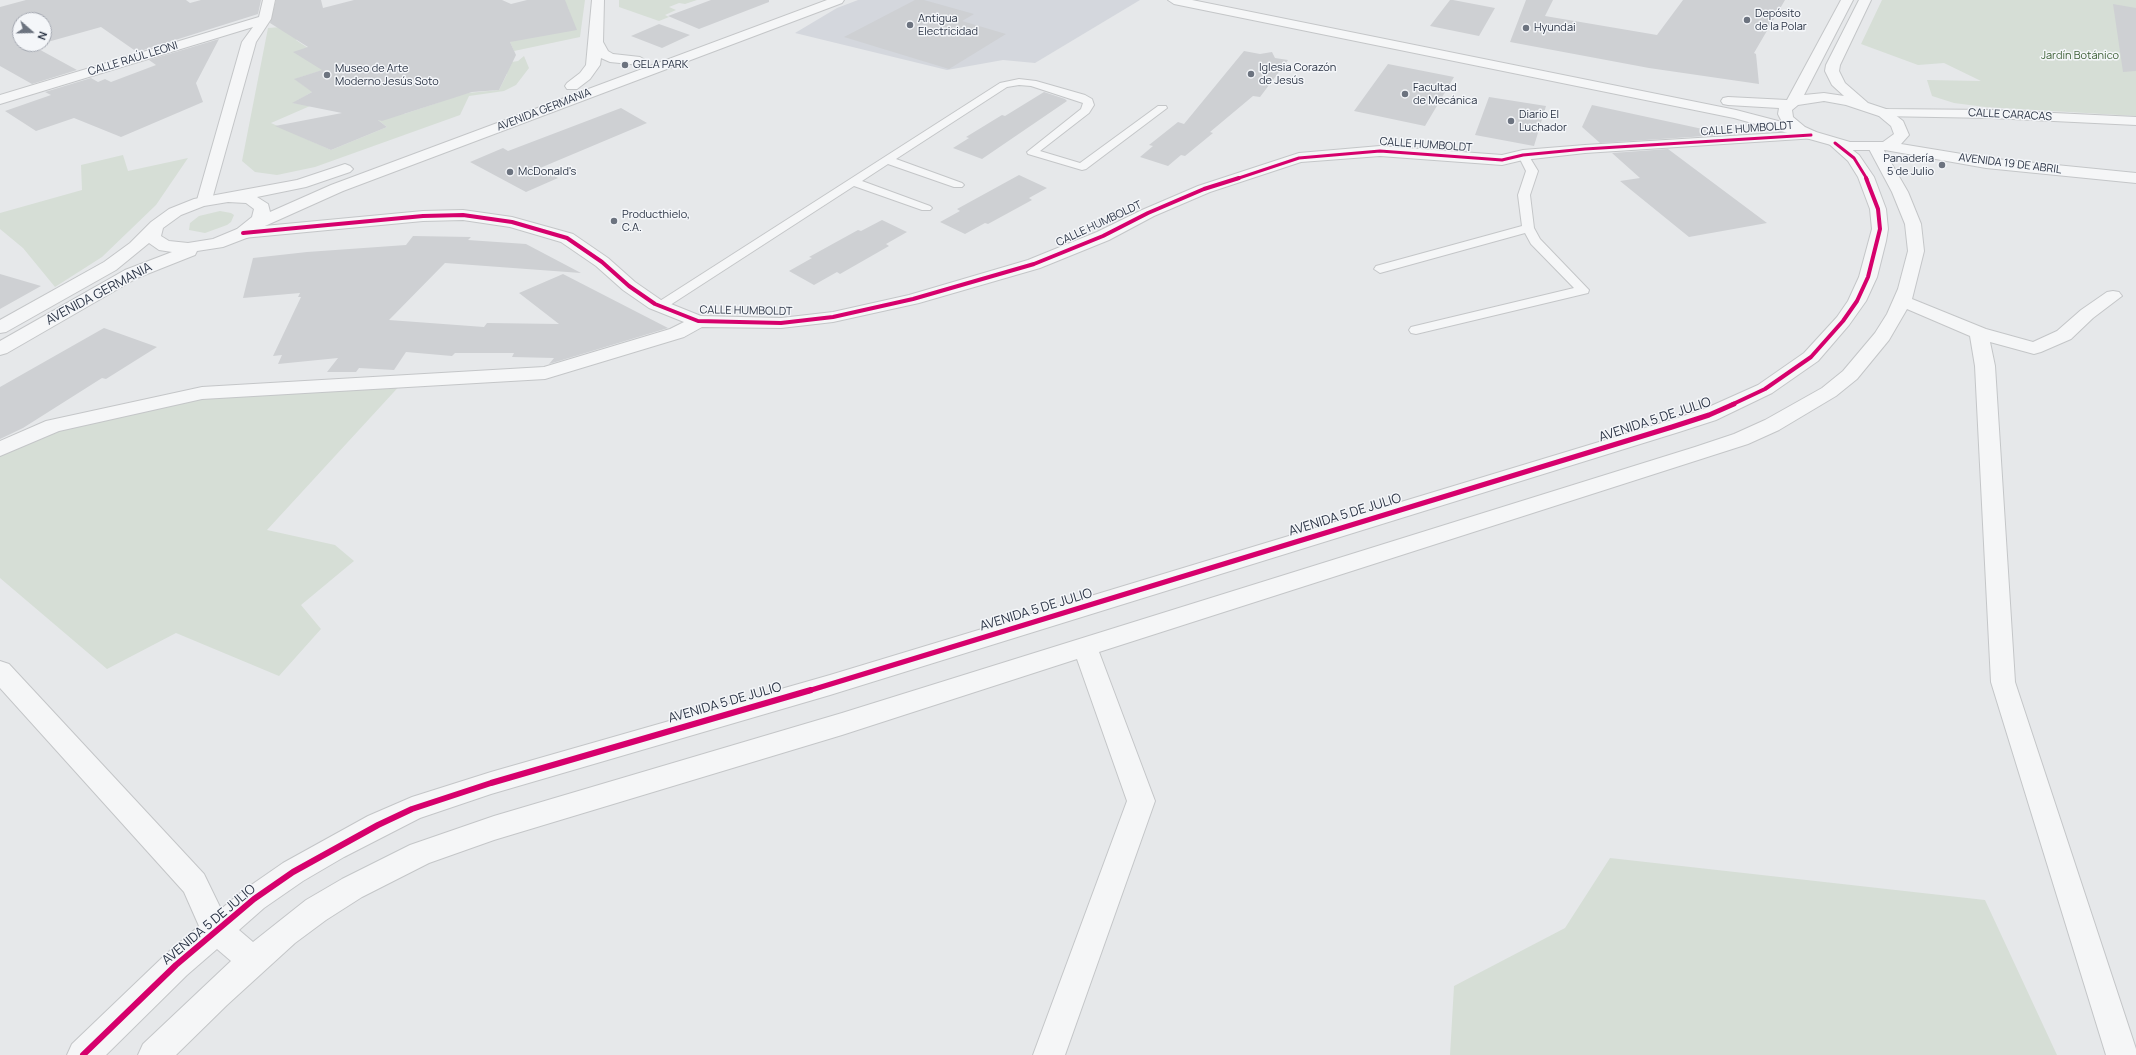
<!DOCTYPE html>
<html>
<head>
<meta charset="utf-8">
<style>
	body { margin:0 }
	#map { position:relative; width:2136px; height:1055px; overflow:hidden; background:#e6e8ea; font-family:Manrope,sans-serif }
	canvas { display:block }
	.north { position:absolute; left:12px; top:12px; width:40px; height:40px; box-sizing:border-box; background:#f4f6f9; border:1px solid #a4a8b1; border-radius:50%; rotate:110deg; font-size:11px; font-weight:700; line-height:16px; text-align:center; color:#2b3445 }
	.north::after { content:''; display:block; margin:auto; width:14px; height:18px; background:#6c737f; clip-path:polygon(50% 0,100% 100%,50% 72%,0 100%) }
</style>
</head>
<body>
<div id="map">
<canvas width="2136" height="1055"></canvas>
<div class="north">N</div>
</div>
<script>
const g = document.querySelector('canvas').getContext('2d');
g.lineJoin = 'round';
function fillPath(path, color) { g.fillStyle = color; g.fill(path, 'evenodd'); }
const toPath = rows => new Path2D(rows.map(r => 'M' + r).join(''));
function trace(path, color, width, dash) { g.strokeStyle = color; g.lineWidth = width; g.lineCap = dash ? 'butt' : 'round'; g.setLineDash(dash || []); g.stroke(path); }
function drawText(font, color, halo, rows, align = 'center') {
  g.font = font + ' Manrope,sans-serif'; g.lineWidth = 3; g.setLineDash([]); g.textBaseline = 'middle'; g.strokeStyle = halo; g.fillStyle = color; for (const [text, x, y, turn = 0] of rows) {
    g.save(); g.translate(x, y); g.rotate((+turn || 0) * Math.PI / 180); g.textAlign = isNaN(turn) ? turn : align; if (halo) g.strokeText(text, 0, 0); g.fillText(text, 0, 0); g.restore();
  }
}
const built = toPath([
	[858,0,1140,0,1035,63,1003,60,947,70,795,33,837,8]
]);
const green = toPath([
	[565,0,585,0,580,37,514,51,510,42,571,17,568,8,538,7],
	[619,0,697,0,685,4,679,3,669,7,676,10,665,15,669,17,659,21,619,7],
	[1882,0,2136,0,2136,116,1985,107,1954,103,1932,96,1927,80,1981,81,1944,63,1918,65,1861,44],
	[309,25,296,40,335,66,295,79,307,88,317,89,293,103,310,106,271,123,331,150,387,127,372,115,404,114,440,102,430,92,437,96,499,90,507,74,493,65,518,61,524,56,529,68,516,85,504,91,469,96,460,115,315,167,277,175,255,172,242,161,268,28],
	[123,155,128,171,188,158,156,205,102,257,55,287,23,248,0,229,0,213,82,190,81,165],
	[220,211,231,213,234,215,231,222,227,225,205,233,189,230,190,223,199,216],
	[404,381,267,530,335,545,354,561,301,605,321,629,279,676,176,633,107,669,0,578,0,456,73,421,202,393],
	[1610,858,1985,900,2057,1055,1450,1055,1454,986,1565,928]
]);
const building = toPath([
	[26,0,186,0,190,3,201,0,261,0,258,14,137,52,101,27,44,43,44,20,20,20,20,44,40,44,33,46,77,70,32,84,0,66,0,7],
	[276,0,321,0,323,8,354,0,502,0,511,4,527,0,565,0,577,30,510,42,516,55,499,90,472,92,382,121,378,120,387,127,331,150,275,126,342,113,292,103,312,92,294,79,322,70,293,52,308,47,270,23],
	[711,0,769,0,769,2,699,29,668,16],
	[915,0,924,0,974,14,962,21,1006,34,949,69,844,37],
	[1450,0,1453,0,1495,8,1479,36,1430,26],
	[1526,0,1553,0,1545,16,1657,35,1683,0,1785,0,1754,53,1756,54,1759,84,1649,68,1510,42],
	[2113,4,2136,8,2136,71,2123,72],
	[659,24,690,35,662,48,631,36],
	[219,39,196,83,203,102,121,137,74,118,36,131,5,111,51,95,45,92,91,78,98,82,105,79,111,82,156,65,149,60],
	[1244,51,1260,54,1272,52,1275,58,1288,60,1260,97,1253,96,1210,132,1213,133,1185,156,1181,155,1168,166,1140,157,1153,146,1149,145,1178,122,1184,124],
	[1388,64,1454,77,1425,126,1354,111],
	[1044,92,1065,99,1067,101,982,159,953,148,969,138,966,137,1002,115,1005,116],
	[1489,97,1546,106,1534,146,1475,135],
	[1592,105,1721,133,1721,135,1600,143,1582,127],
	[621,108,647,123,540,168,558,178,526,192,470,162,503,148,508,151],
	[1668,149,1767,223,1689,237,1620,181,1640,178,1612,153],
	[1019,175,1047,188,1029,198,1032,200,988,224,985,223,965,234,940,222,960,211,957,209],
	[882,220,907,232,886,244,889,246,840,274,837,272,814,285,789,271,812,258,809,257,858,230,861,231],
	[413,236,471,237,468,240,526,244,581,273,445,263,389,320,484,327,487,323,559,324,519,293,563,274,668,328,549,364,554,358,512,357,514,353,455,353,452,356,406,352,394,370,359,368,356,372,327,372,338,358,278,364,282,355,273,356,301,297,298,297,300,293,243,298,253,258,307,252,406,245],
	[0,274,41,286,0,309],
	[104,328,157,347,106,379,102,378,23,428,0,439,0,387]
]);
const service = toPath([
	[1019,79,1036,81,1085,95,1092,99,1094,105,1089,113,1040,151,1080,163,1158,106,1166,106,1167,108,1086,169,1082,170,1028,154,1027,152,1081,109,1083,103,1031,86,1019,85,1007,87,896,159,962,183,964,185,962,187,954,187,888,164,862,181,930,206,932,208,930,210,922,210,854,186,664,309,654,309,652,306,1000,83,1019,79],
	[1523,152,1527,153,1538,171,1530,195,1534,228,1540,239,1589,290,1588,293,1416,334,1411,333,1409,330,1411,327,1574,288,1531,244,1525,233,1380,273,1374,269,1376,266,1522,226,1518,195,1526,171,1518,155,1523,152]
]);
const minor = toPath([
	[263,0,275,0,271,19,256,42,211,203,199,203,197,200,242,42,253,27,0,104,0,95,259,17,263,0],
	[592,0,604,0,603,42,608,51,613,54,640,57,647,61,640,65,610,62,601,58,600,65,590,79,577,89,567,89,565,86,567,83,580,73,586,65,592,0],
	[1884,109,1992,110,2136,117,2136,125,1992,118,1879,116,1877,113,1879,110,1884,109],
	[1811,131,1816,132,1818,135,1816,138,1585,153,1523,160,1502,165,1380,156,1301,162,1210,192,1154,216,1109,240,1040,268,919,303,833,322,781,328,702,327,684,337,545,379,202,399,59,431,0,456,0,441,46,421,202,387,544,367,670,329,684,322,649,308,623,290,596,266,561,242,510,227,463,220,423,221,243,238,237,237,235,233,237,229,243,228,423,211,463,210,512,217,573,234,608,258,635,282,661,300,701,316,781,318,833,312,909,295,1028,260,1097,232,1142,210,1198,186,1299,153,1380,146,1502,155,1523,150,1585,145,1811,131],
	[1835,139,1840,140,1859,155,1874,177,1886,209,1888,229,1886,241,1877,277,1866,301,1849,325,1818,361,1772,393,1716,420,1679,432,830,695,491,794,420,818,344,857,303,881,264,908,239,930,253,942,306,900,342,879,410,845,494,816,842,713,1695,447,1734,434,1765,420,1822,388,1843,371,1875,333,1887,314,1898,289,1908,251,1905,224,1892,192,1868,147,1870,144,1875,143,1880,144,1882,147,1908,192,1921,224,1924,251,1912,299,1986,329,2033,342,2057,331,2081,310,2107,292,2113,291,2119,292,2122,296,2093,318,2071,339,2041,352,2034,354,1990,342,1995,366,2015,682,2136,1049,2136,1055,2106,1055,1991,682,1975,366,1970,336,1907,309,1889,340,1857,379,1836,396,1779,430,1748,444,1099,652,1155,801,1065,1055,1033,1055,1127,801,1077,659,842,735,494,840,429,863,362,897,326,920,295,943,227,1005,176,1055,138,1055,143,1044,231,961,217,949,187,975,106,1055,67,1055,72,1044,165,955,199,926,184,892,0,688,0,661,9,664,204,874,221,909,244,890,283,863,368,816,412,797,491,772,830,675,1665,422,1702,410,1758,385,1804,353,1837,317,1848,301,1859,277,1872,229,1870,209,1858,177,1848,161,1828,143,1830,140,1835,139]
]);
const tertiary = toPath([
	[827,0,844,0,842,3,343,191,256,230,249,237,223,247,197,251,195,255,137,278,7,353,0,355,0,341,125,270,172,252,159,250,149,243,116,270,6,332,0,333,0,320,104,262,130,243,151,222,169,209,194,199,297,180,345,164,350,166,353,169,350,172,306,187,257,197,268,204,270,212,331,185,827,0],
	[228,202,246,203,254,209,252,217,237,229,213,239,188,243,169,241,161,236,163,228,181,215,204,206,228,202],
	[1168,0,1192,0,1736,110,1782,122,1778,114,1779,108,1728,105,1723,104,1721,101,1723,98,1728,97,1787,100,1841,0,1853,0,1804,95,1824,93,1844,96,1832,85,1825,71,1826,65,1859,0,1871,0,1840,65,1839,71,1845,83,1868,103,1889,110,1903,121,1909,135,1901,144,1986,158,2136,173,2136,183,1986,168,1885,150,1849,150,1734,118,1174,4,1168,0],
	[1824,101,1846,105,1879,116,1891,126,1894,134,1883,142,1850,142,1816,132,1805,127,1793,117,1792,110,1798,105,1824,101]
]);
const cyclewayFar3 = toPath([
	[1835,143,1854,158,1867,179],
	[1236,179,1299,158,1380,151,1502,160,1523,155,1585,149,1811,135]
]);
const cyclewayFar2 = toPath([
	[243,233,423,216,463,215,512,222,567,238,602,262,629,286,655,304,698,321,781,323,833,317,913,299,1034,264,1103,236,1148,213,1204,189,1239,178],
	[1731,405,1765,389,1811,357,1843,321,1857,301,1868,277,1880,229,1878,209,1866,178]
]);
const cyclewayFar1 = toPath([
	[808,691,1672,427,1709,415,1734,404]
]);
const cycleway = toPath([
	[83,1055,176,965,254,899,293,872,378,825,412,809,491,783,811,690]
]);
const markers = [
	[1747,20,4,"#6c737f"],
	[910,25,4,"#6c737f"],
	[1526,28,4,"#6c737f"],
	[625,65,4,"#6c737f"],
	[1251,74,4,"#6c737f"],
	[327,75,4,"#6c737f"],
	[1405,94,4,"#6c737f"],
	[1511,121,4,"#6c737f"],
	[1942,165,4,"#6c737f"],
	[510,172,4,"#6c737f"],
	[614,221,4,"#6c737f"]
];
const farPoinames = [
	["Depósito",1755,14],
	["de la Polar",1755,27],
	["Antigua",918,19],
	["Electricidad",918,32],
	["Hyundai",1534,28],
	["GELA PARK",633,65],
	["Iglesia Corazón",1259,68],
	["de Jesús",1259,81],
	["Museo de Arte",335,69],
	["Moderno Jesús Soto",335,82],
	["Facultad",1413,88],
	["de Mecánica",1413,101],
	["Diario El",1519,115],
	["Luchador",1519,128],
	["Panadería",1934,159,"right"],
	["5 de Julio",1934,172,"right"],
	["McDonald's",518,172],
	["Producthielo,",622,215],
	["C.A.",622,228]
];
const farParknames = [
	["Jardín Botánico",2080,56]
];
const farStreetnames = [
	["CALLE RAÚL LEONI",133,59,-17],
	["AVENIDA GERMANIA",544,110,-21],
	["CALLE CARACAS",2010,115,3],
	["CALLE HUMBOLDT",1747,129,-4],
	["CALLE HUMBOLDT",1426,145,4],
	["AVENIDA 19 DE ABRIL",2010,164,7],
	["CALLE HUMBOLDT",1099,224,-25],
	["CALLE HUMBOLDT",746,311,1]
];
const streetNames = [
	["AVENIDA GERMANIA",99,294,-28],
	["AVENIDA 5 DE JULIO",1655,420,-18],
	["AVENIDA 5 DE JULIO",1345,515,-17],
	["AVENIDA 5 DE JULIO",1036,610,-17],
	["AVENIDA 5 DE JULIO",725,703,-16],
	["AVENIDA 5 DE JULIO",209,925,-40]
];
fillPath(built, '#d4d7dd');
fillPath(green, '#d6ded6');
fillPath(building, '#ced0d3');
trace(service, '#c4c6c8', 2);
trace(minor, '#c4c6c8', 2);
trace(tertiary, '#c4c6c8', 2);
fillPath(service, '#f5f6f7');
fillPath(minor, '#f5f6f7');
fillPath(tertiary, '#f5f6f7');
trace(cyclewayFar3, '#d6006c', 3);
trace(cyclewayFar2, '#d6006c', 4);
trace(cyclewayFar1, '#d6006c', 5);
trace(cycleway, '#d6006c', 6);
for (const [x, y, r, color] of markers) { const dot = new Path2D(); dot.arc(x, y, r, 0, 2 * Math.PI); g.fillStyle = color; g.fill(dot); trace(dot, '#f4f6f9', 1.5); }
drawText('11px', '#2b3445', '#f4f6f9', farPoinames, 'left');
drawText('11px', '#3f6138', '#f4f6f9', farParknames);
drawText('11px', '#2b3445', '#f4f6f9', farStreetnames);
drawText('13px', '#2b3445', '#f4f6f9', streetNames);
</script>
</body>
</html>
